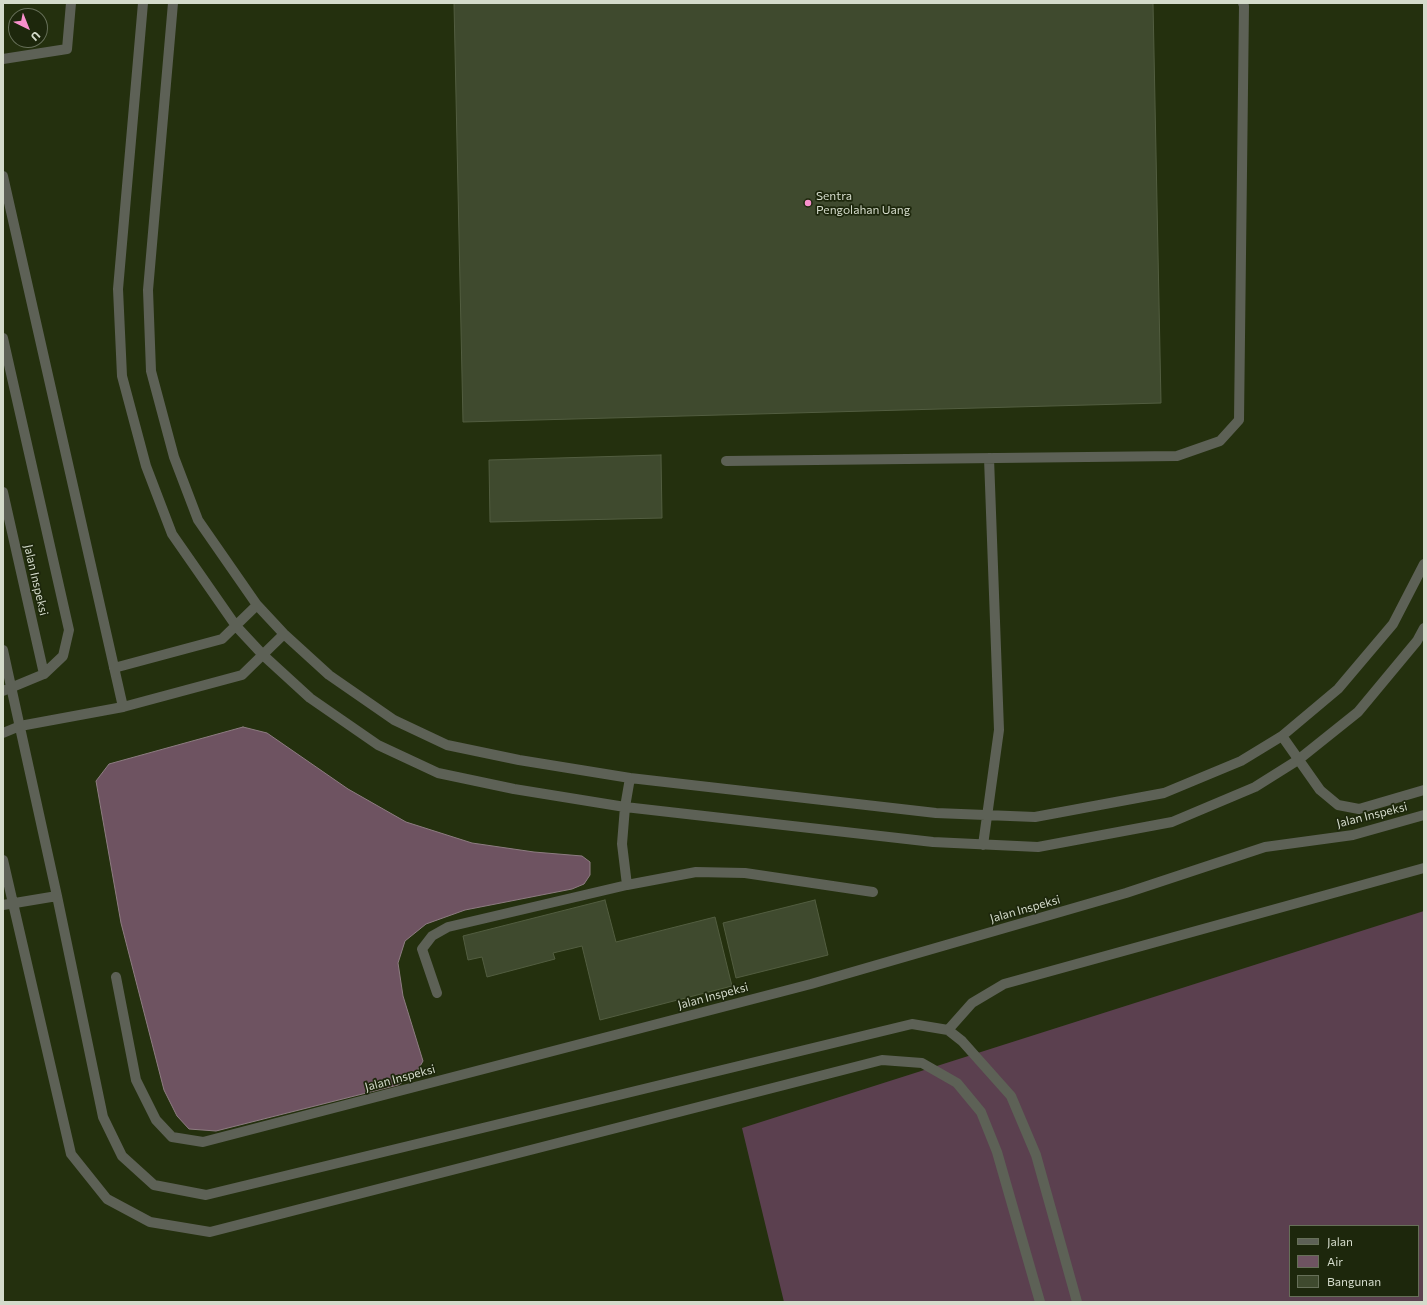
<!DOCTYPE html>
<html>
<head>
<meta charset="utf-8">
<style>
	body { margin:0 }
	#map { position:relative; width:1427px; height:1305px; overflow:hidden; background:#1d270c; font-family:Commissioner,sans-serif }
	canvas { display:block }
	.frame { position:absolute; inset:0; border:4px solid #d4dbcb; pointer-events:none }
	.legend { position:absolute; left:1289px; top:1225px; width:130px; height:72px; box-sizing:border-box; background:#1d270c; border:1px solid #666f58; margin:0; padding:5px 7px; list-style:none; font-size:12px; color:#d4dbcb }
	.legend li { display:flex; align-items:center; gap:8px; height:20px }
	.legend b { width:20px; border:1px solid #666f58 }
	.north { position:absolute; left:8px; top:8px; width:40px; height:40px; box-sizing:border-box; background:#1d270c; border:1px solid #666f58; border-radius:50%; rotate:137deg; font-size:11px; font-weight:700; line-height:16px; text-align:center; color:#d4dbcb }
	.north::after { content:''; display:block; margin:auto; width:14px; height:18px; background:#f890cc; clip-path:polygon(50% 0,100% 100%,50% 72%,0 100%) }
</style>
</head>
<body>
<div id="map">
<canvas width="1427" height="1305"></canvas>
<div class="frame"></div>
<ul class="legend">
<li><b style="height:5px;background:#5d6156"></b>Jalan</li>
<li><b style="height:11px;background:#6e5361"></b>Air</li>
<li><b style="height:11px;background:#3f4a2e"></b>Bangunan</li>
</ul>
<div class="north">U</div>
</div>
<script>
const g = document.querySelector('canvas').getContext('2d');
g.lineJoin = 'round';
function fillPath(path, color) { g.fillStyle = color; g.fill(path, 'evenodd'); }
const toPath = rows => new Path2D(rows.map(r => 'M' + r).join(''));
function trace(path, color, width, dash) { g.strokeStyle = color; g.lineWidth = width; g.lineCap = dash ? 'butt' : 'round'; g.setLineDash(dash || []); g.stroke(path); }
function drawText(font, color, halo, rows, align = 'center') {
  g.font = font + ' Commissioner,sans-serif'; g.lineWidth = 3.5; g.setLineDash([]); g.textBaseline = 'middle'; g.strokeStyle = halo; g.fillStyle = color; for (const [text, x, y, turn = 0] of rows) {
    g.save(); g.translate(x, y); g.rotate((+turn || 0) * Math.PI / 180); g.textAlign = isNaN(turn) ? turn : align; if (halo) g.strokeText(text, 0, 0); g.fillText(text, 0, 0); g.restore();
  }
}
const built = toPath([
	[3,3,1424,3,1424,1302,3,1302],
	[16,16,40,16,40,40,16,40],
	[1290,1226,1418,1226,1418,1296,1290,1296]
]);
const forest = toPath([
	[1424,911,1424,1302,784,1302,742,1128],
	[1290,1226,1418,1226,1418,1296,1290,1296]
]);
const water = toPath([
	[243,727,267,733,348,789,406,822,472,843,534,852,582,856,590,862,590,875,584,884,572,889,465,910,426,924,405,941,398,963,403,996,423,1061,415,1075,398,1085,216,1131,189,1129,177,1116,164,1090,121,923,96,781,109,764,243,727]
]);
const building = toPath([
	[454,3,1153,3,1161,403,463,422,454,3],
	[661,455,662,518,490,522,489,460,661,455],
	[605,900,616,942,715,917,732,986,600,1020,582,946,553,953,555,959,487,977,482,957,468,960,463,936,605,900],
	[815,900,828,955,736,978,723,923,815,900]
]);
const minor = toPath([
	[143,3,118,289,122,376,146,466,172,534,236,626,263,655,310,698,378,745,438,773,514,789,625,807,933,842,1038,847,1172,822,1255,787,1298,760,1358,712,1417,641,1424,628],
	[173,3,148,290,151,371,174,457,198,520,257,605,284,634,329,675,394,720,447,745,519,760,630,778,936,813,1035,817,1164,793,1241,761,1282,736,1338,689,1393,624,1424,564],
	[3,59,67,49,71,3],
	[3,176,123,707],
	[3,338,69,630,63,656,44,674,3,691],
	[726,461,1177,456,1220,441,1239,420,1244,6,1243,3],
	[3,492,44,674],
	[3,650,57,896,103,1117,122,1156,154,1185,206,1195,912,1024,948,1030,962,1041,1011,1096,1036,1155,1077,1302],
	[114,668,222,639,257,605],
	[3,733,20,726,123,707,242,675,284,634],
	[1282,736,1320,790,1338,805,1359,809,1424,790],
	[983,845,999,730,989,458],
	[3,860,71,1154,107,1199,150,1222,210,1232,882,1060,922,1063,957,1083,981,1112,997,1152,1040,1302],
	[627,885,622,844,625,807,630,778],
	[3,905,57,896],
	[116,977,136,1080,156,1120,172,1137,203,1142,811,984,1126,893,1265,847,1353,835,1424,815],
	[437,993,422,949,432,936,448,927,627,885,696,872,745,873,873,892],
	[948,1030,972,1003,1004,984,1424,868]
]);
const markers = [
	[808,203,4,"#f890cc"]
];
const poiNames = [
	["Sentra",816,196],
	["Pengolahan Uang",816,210]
];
const streetNames = [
	["Jalan Inspeksi",36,580,77],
	["Jalan Inspeksi",1372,815,-14],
	["Jalan Inspeksi",1025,909,-16],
	["Jalan Inspeksi",713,996,-15],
	["Jalan Inspeksi",400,1078,-15]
];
fillPath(built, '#24300e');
fillPath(forest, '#5b404f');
fillPath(water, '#6e5361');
trace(water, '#8d7c81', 1);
fillPath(building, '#3f4a2e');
trace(building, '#525d40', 1);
trace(minor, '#5d6156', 10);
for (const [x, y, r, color] of markers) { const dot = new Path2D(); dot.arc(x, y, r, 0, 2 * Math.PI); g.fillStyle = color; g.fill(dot); trace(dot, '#1d270c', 1.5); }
drawText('12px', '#d4dbcb', '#1d270c', poiNames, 'left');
drawText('12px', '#d4dbcb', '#1d270c', streetNames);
</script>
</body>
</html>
